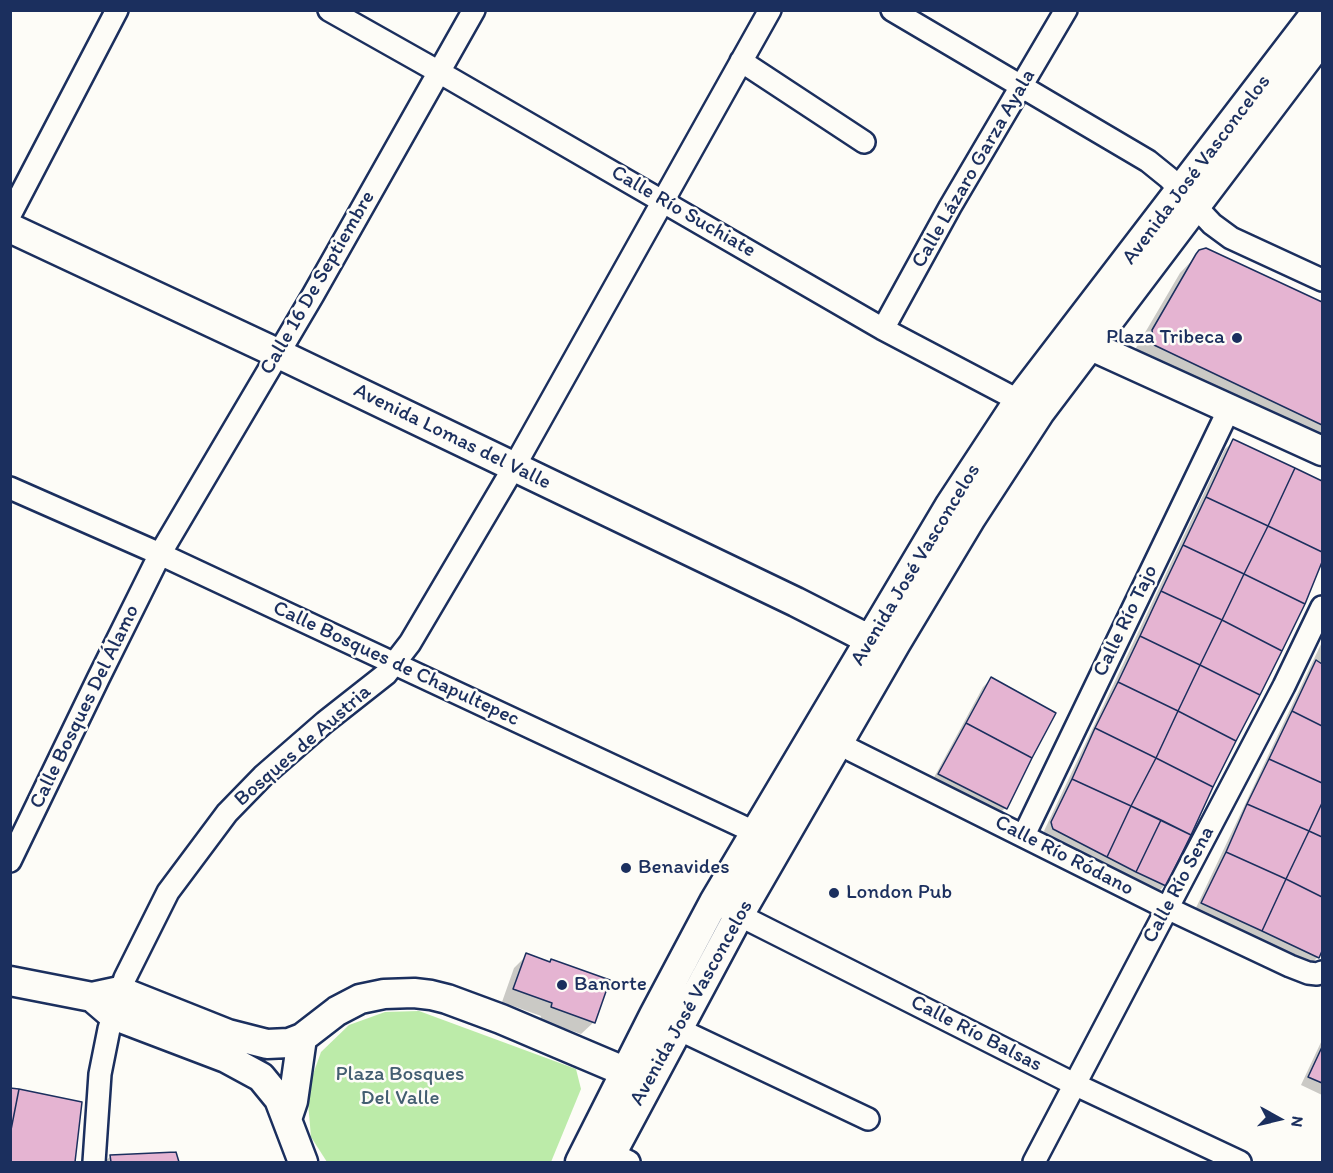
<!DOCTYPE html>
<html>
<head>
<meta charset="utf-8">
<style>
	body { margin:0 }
	#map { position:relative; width:1333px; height:1173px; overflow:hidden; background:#fdfcf7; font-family:Itim,sans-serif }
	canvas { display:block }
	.frame { position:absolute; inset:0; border:12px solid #1b2f5e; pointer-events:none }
	.north { position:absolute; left:1249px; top:1089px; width:60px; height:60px; -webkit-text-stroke:4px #fdfcf7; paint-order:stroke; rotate:98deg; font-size:16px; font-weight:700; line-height:24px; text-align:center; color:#1b2f5e }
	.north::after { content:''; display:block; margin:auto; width:21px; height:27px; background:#1b2f5e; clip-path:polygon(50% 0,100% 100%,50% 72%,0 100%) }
</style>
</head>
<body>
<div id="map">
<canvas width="1333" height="1173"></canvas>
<div class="frame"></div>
<div class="north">N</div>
</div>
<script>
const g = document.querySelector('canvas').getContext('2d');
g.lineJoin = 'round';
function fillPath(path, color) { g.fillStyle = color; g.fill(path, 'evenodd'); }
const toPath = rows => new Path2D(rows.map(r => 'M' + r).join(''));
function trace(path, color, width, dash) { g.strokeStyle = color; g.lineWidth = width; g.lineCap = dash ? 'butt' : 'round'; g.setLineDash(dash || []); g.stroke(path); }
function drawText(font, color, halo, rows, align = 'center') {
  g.font = font + ' Itim,sans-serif'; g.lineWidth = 5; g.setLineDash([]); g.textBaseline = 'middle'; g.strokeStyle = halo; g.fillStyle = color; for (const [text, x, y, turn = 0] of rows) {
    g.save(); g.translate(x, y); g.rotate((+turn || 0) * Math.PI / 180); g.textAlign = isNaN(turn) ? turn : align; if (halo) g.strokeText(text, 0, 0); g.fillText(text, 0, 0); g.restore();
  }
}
const green = toPath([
	[419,1011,576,1069,581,1089,551,1162,327,1162,311,1137,307,1091,321,1052,349,1025,385,1012]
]);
const shadow = toPath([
	[1206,250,1322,304,1322,449,1138,362,1136,348,1180,273,1200,252],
	[1234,441,1322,482,1322,559,1280,650,1164,886,1156,894,1046,837,1044,831,1225,449],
	[1322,642,1322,948,1318,957,1310,965,1194,912],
	[991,679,1005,808,997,816,931,783,983,687],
	[527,955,594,1022,581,1034,540,1020,541,1016,502,1002,514,968],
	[1322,1040,1322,1095,1301,1085],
	[10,1090,81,1104,73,1162,10,1162],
	[175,1154,178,1162,104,1162,111,1156]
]);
const building = toPath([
	[1206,248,1322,302,1322,425,1154,345,1152,330,1196,254,1199,250,1206,248],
	[1233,439,1295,468,1268,526,1206,497,1233,439],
	[1295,468,1322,481,1322,552,1268,526,1295,468],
	[1206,497,1268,526,1244,574,1183,545,1206,497],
	[1268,526,1322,552,1322,562,1305,604,1244,574,1268,526],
	[1183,545,1244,574,1222,620,1161,591,1183,545],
	[1244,574,1305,604,1282,651,1222,620,1244,574],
	[1161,591,1222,620,1200,665,1140,636,1161,591],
	[1222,620,1282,651,1260,695,1200,665,1222,620],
	[1140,636,1200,665,1178,711,1118,682,1140,636],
	[1316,660,1322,664,1322,726,1292,711,1316,660],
	[1200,665,1260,695,1236,741,1178,711,1200,665],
	[991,677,1056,713,1032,758,966,723,991,677],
	[1118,682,1178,711,1156,758,1095,728,1118,682],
	[1178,711,1236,741,1213,787,1156,758,1178,711],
	[1292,711,1322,726,1322,783,1269,759,1292,711],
	[966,723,1032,758,1007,809,938,774,966,723],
	[1095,728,1156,758,1131,806,1072,779,1095,728],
	[1156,758,1213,787,1191,835,1131,806,1156,758],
	[1269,759,1322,783,1322,803,1309,831,1247,804,1269,759],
	[1072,779,1131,806,1107,857,1053,829,1052,826,1051,822,1072,779],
	[1322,803,1322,837,1309,831,1322,803],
	[1247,804,1309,831,1286,879,1226,852,1247,804],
	[1131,806,1161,820,1136,872,1107,857,1131,806],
	[1161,820,1191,835,1166,886,1136,872,1161,820],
	[1309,831,1322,837,1322,897,1286,879,1309,831],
	[1226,852,1286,879,1262,931,1201,903,1226,852],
	[1286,879,1322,897,1322,951,1319,958,1262,931,1286,879],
	[526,953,550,962,551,959,610,980,595,1023,551,1007,552,1003,513,989,526,953],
	[1322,1047,1322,1083,1308,1077,1322,1047],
	[10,1088,19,1089,10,1135,10,1088],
	[19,1089,82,1102,75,1162,10,1162,10,1135,19,1089],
	[176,1152,179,1162,111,1162,110,1155,176,1152]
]);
const street = toPath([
	[329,10,439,72,883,329,1031,407],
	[892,10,1148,161,1169,178,1212,224,1231,238,1322,280],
	[741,61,864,142],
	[10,215,117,10],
	[883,329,950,207,1066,10],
	[10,488,160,554,767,838],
	[831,731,851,750,1167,908,1290,966,1308,973,1317,974,1322,972],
	[1024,835,1230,407],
	[10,861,98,679,160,554,313,295,474,10],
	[727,909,1074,1084,1240,1162],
	[678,1029,868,1119],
	[611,1153,629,1162],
	[94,1162,100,1074,109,1029,125,978,168,892,227,813,263,776,325,722,386,674,410,643,514,467,770,10],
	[1034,1162,1284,686,1322,607]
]);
const secondary = toPath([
	[10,228,277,353,796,602,888,649],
	[1074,336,1089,345,1322,451],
	[10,981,92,997,120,991,228,1034,267,1044,289,1043,302,1038,337,1011,360,999,384,994,414,993,431,995,447,999,501,1019,626,1072,626,1092],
	[92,997,113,1015,226,1058,261,1077,279,1099,303,1162],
	[287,1119,293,1101,302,1038],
	[580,1162,654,1015,714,902,950,505,1019,400,1318,10],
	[607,1162,739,915,896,643,971,518,1040,412,1322,39]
]);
const markers = [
	[1237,338,6,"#1b2f5e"],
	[626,868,6,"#1b2f5e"],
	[834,893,6,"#1b2f5e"],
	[562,985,6,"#1b2f5e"]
];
const streetNames = [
	["Calle Lázaro Garza Ayala",974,169,-60],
	["Avenida José Vasconcelos",1197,170,-53],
	["Calle Río Suchiate",683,212,30],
	["Calle 16 De Septiembre",318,283,-60],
	["Avenida Lomas del Valle",452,437,26],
	["Avenida José Vasconcelos",916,565,-59],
	["Calle Río Tajo",1126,621,-64],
	["Calle Bosques de Chapultepec",396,664,25],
	["Calle Bosques Del Álamo",85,707,-64],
	["Bosques de Austria",303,746,-41],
	["Calle Río Ródano",1064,856,27],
	["Calle Río Sena",1179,885,-62],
	["Avenida José Vasconcelos",692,1003,-61],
	["Calle Río Balsas",976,1034,27]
];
const poiNames = [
	["Plaza Tribeca",1225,338,"right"],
	["Benavides",638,868],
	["London Pub",846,893],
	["Banorte",574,985]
];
const parkNames = [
	["Plaza Bosques",400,1075],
	["Del Valle",400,1099]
];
fillPath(green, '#bceba9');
fillPath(shadow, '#0003');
fillPath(building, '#e5b4d2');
trace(building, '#1b2f5e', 1.5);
trace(street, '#1b2f5e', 26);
trace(secondary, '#1b2f5e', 33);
trace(street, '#fdfcf7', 21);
trace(secondary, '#fdfcf7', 28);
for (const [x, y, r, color] of markers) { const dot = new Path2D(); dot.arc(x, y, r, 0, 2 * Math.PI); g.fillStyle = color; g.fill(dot); trace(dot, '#fdfcf7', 2); }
drawText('21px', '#1b2f5e', '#fdfcf7', streetNames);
drawText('21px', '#1b2f5e', '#fdfcf7', poiNames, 'left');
drawText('21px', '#435e71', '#fdfcf7', parkNames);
</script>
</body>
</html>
